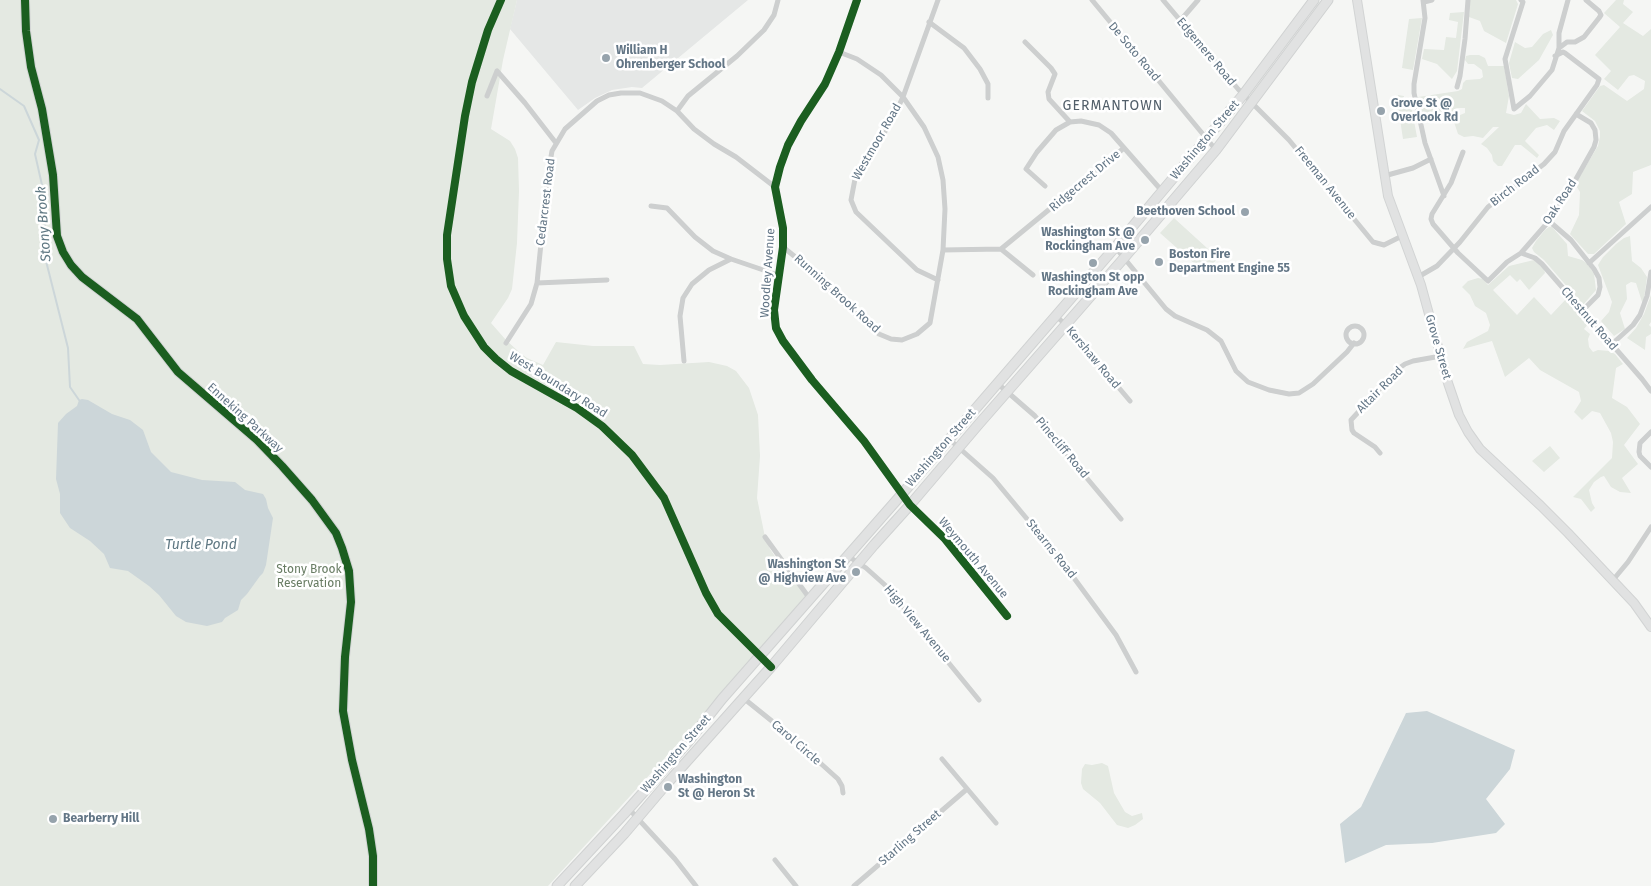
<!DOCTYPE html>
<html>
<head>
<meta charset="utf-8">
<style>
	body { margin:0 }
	canvas { display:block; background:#f5f6f4 }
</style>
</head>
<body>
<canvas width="1651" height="886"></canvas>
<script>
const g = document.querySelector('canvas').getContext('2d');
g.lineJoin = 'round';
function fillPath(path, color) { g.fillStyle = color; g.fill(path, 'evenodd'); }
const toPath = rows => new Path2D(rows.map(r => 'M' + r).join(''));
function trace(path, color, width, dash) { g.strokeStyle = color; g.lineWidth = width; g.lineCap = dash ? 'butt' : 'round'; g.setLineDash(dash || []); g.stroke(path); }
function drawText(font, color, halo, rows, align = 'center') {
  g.font = font + ' "Fira Sans",sans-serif'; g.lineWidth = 5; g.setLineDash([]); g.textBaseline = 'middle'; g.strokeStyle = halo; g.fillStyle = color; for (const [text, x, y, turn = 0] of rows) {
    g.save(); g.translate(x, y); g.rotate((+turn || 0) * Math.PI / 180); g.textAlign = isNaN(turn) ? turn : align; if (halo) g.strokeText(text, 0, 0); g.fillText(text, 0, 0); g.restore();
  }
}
const built = toPath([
	[517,0,748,0,642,88,632,87,612,90,595,98,578,110,510,29]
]);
const green = toPath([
	[0,0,517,0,503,60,491,129,510,141,515,149,518,158,519,191,517,243,512,289,508,298,491,323,506,340,518,351,527,358,543,365,556,342,593,346,634,346,643,364,660,365,709,362,727,366,736,371,749,388,758,415,760,456,757,498,765,537,770,549,784,570,810,599,548,886,0,886],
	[1470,0,1516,0,1518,4,1506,43,1484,31,1480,21,1469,17],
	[1616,0,1624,0,1623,4,1633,12,1623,23,1643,36,1651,29,1651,165,1633,172,1632,194,1619,202,1626,224,1594,254,1588,254,1570,234,1579,215,1580,192,1575,184,1598,146,1600,137,1600,131,1595,121,1582,111,1600,86,1604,85,1627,101,1644,89,1645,81,1634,75,1629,76,1618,90,1604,79,1611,71,1595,55,1620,27,1604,13],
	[1464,12,1457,71,1452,79,1437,64,1422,59,1424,49,1444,50,1446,37,1456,38,1458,22,1449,20,1450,13],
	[1422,18,1413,70,1402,68,1409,19],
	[1551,30,1553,35,1539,60,1518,79,1512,78,1509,63,1515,42,1525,48,1532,47,1543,34],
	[1470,55,1479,55,1485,58,1488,66,1504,66,1509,96,1506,113,1514,115,1521,113,1526,104,1540,119,1554,118,1560,121,1554,130,1547,125,1536,128,1525,141,1539,155,1537,158,1521,145,1515,145,1502,166,1498,166,1493,161,1492,155,1487,148,1481,144,1499,127,1493,127,1483,138,1473,136,1464,137,1458,134,1454,122,1455,117,1465,113,1465,108,1457,108,1450,113,1425,122,1421,119,1417,99,1418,97,1458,91,1462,89,1463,83,1466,80,1480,79,1483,77,1482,70,1474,64,1468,64,1465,60,1466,56],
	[1398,95,1404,96,1403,103,1405,108,1412,110,1417,137,1403,139,1398,106],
	[1174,218,1218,258,1205,273,1160,233],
	[1549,227,1552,227,1567,244,1568,256,1582,260,1588,264,1594,274,1596,290,1583,305,1544,260,1534,252,1532,248,1536,241,1545,230],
	[1630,236,1632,261,1641,268,1647,277,1643,305,1636,283,1631,282,1626,285,1627,299,1620,313,1625,329,1614,336,1601,321,1609,312,1612,302,1598,265,1603,257,1616,244,1624,238],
	[1534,260,1544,269,1545,273,1529,290,1520,279,1517,282,1510,275,1493,290,1517,315,1534,297,1551,315,1567,298,1589,323,1584,329,1590,334,1588,339,1589,347,1593,352,1598,350,1609,351,1615,354,1623,364,1616,368,1612,398,1627,407,1640,424,1624,445,1638,464,1622,478,1631,493,1620,492,1611,487,1604,476,1601,477,1594,482,1589,490,1592,503,1595,508,1591,512,1581,499,1573,497,1612,458,1613,442,1611,433,1600,413,1592,411,1582,420,1574,412,1581,401,1579,392,1540,370,1529,358,1505,377,1492,341,1463,349,1467,342,1488,331,1490,325,1486,313,1475,306,1470,295,1462,287,1468,281,1478,278,1483,279,1488,285,1509,266],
	[1651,295,1651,322,1649,325,1651,327,1651,334,1646,337,1645,350,1627,338,1636,328,1644,314],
	[1550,446,1560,458,1544,472,1532,461],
	[1102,763,1108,766,1114,793,1125,812,1132,816,1142,813,1143,819,1135,825,1128,828,1117,825,1100,803,1083,789,1081,783,1082,769,1085,764,1092,765]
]);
const water = toPath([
	[82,399,88,400,112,414,130,420,143,430,151,452,171,472,202,480,235,482,245,490,263,494,266,499,268,508,273,518,266,565,263,573,260,576,247,594,241,600,238,610,225,618,222,622,207,626,186,622,176,616,159,595,149,586,128,571,110,568,104,554,90,541,70,528,60,513,60,494,56,479,58,423,66,414,77,406,79,400],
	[1427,711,1515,750,1510,769,1486,799,1505,824,1496,833,1432,843,1386,845,1345,863,1340,824,1361,807,1406,713]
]);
const stream = toPath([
	[0,89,24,106,39,140,35,154,42,185,46,242,45,257,68,348,70,387,79,400]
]);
const street = toPath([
	[501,0,488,30,472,82,465,116,447,235,447,259,451,286,464,316,484,347,496,359,511,371,577,408,602,426,632,455,664,498,706,593,718,614,771,667],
	[857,0,839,52,825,84,801,121,788,145,780,167,775,187,783,228,783,247,774,310,776,328,783,341,812,380,864,441,910,505,945,539,1007,616],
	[1092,0,1216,150],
	[1163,0,1238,89,1289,140,1373,242,1384,245,1402,236],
	[1423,0,1425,18,1414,84,1414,93,1425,143,1444,196],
	[1521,0,1523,2,1505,59,1514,109,1530,96,1552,70,1559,48,1567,42,1575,42,1584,37,1599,18,1601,15,1599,11,1586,0],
	[1424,2,1432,0],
	[1180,21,1198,0],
	[929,22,964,48,980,69,988,84,988,98],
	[1025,42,1051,68,1055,74,1048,92,1049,99,1070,122],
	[1559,48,1559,33,1568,0],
	[497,71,525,103,556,143],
	[1457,87,1460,76,1465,39,1468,0],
	[487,96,497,71],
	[677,111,688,96,737,56,764,30,774,15,778,0],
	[1463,152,1451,183,1432,214,1431,219,1433,224,1458,253,1488,281,1507,262,1521,253,1549,221,1567,195,1594,147,1596,140,1595,130,1591,123,1576,114],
	[1384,176,1413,168,1431,159],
	[1045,186,1026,169,1037,152,1056,130,1070,122,1081,121,1099,125,1111,133,1162,191],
	[651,206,667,208,695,237,713,251,731,259],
	[1549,221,1571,240,1594,269,1599,278,1600,287,1598,295,1582,311],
	[783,247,804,264,841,301,879,334,891,339,902,340,917,334,930,323,943,250,945,209,943,180,938,157,924,127,903,97,881,75,857,59,839,52],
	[1115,247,1166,309,1175,316,1207,330,1221,341,1236,371,1248,382,1269,390,1289,394,1299,393,1313,384,1347,352,1354,343],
	[1001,249,1124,148],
	[943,250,1001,249,1033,275],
	[1521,253,1535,258,1542,264,1642,379,1651,391],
	[1589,263,1651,207],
	[1418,277,1437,266,1460,242,1488,207,1544,164,1555,152,1564,131,1597,85,1599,79,1565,53,1563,52,1555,56],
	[938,280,917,270,856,212,851,200,855,179,891,122,903,97,938,0],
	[537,283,607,280],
	[1056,316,1066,325,1130,401],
	'1346 335a9 9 0 1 1 18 0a9 9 0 1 1-18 0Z',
	[506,343,531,304,537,283,548,174,552,151,565,129,597,101,609,95,621,93,640,93,662,101,677,111,694,129,714,144,736,157,775,187],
	[1612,344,1633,325,1640,315,1647,296,1651,272],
	[684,361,680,316,683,298,692,284,709,270,731,259,778,275],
	[997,383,1035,416,1121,519],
	[1651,432,1640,443,1639,452,1640,456,1651,467],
	[949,439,993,478,1057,555,1116,635,1136,672],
	[1380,453,1375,447,1354,433,1352,430,1351,420,1398,369,1405,364,1413,361,1441,356],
	[765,537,810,599],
	[848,556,866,568,885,585,979,700],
	[1613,580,1628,562,1651,527],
	[742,697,788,734,838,779,842,786,843,793],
	[942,759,996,823],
	[629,809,675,859,696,886],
	[775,860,796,886],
	[854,886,967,789]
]);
const secondary = toPath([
	[25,0,26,31,31,67,42,109,53,175,57,236,63,252,71,265,82,277,137,319,178,372,257,440,282,466,312,500,336,533,342,548,349,571,351,602,345,657,343,711,352,760,369,829,373,856,373,886],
	[1357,0,1388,196,1421,285,1448,383,1459,415,1468,432,1480,449,1541,506,1568,533,1634,603,1651,627]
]);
const primary = toPath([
	[557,886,624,814,688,742,722,699,895,502,1117,245,1243,95,1314,0],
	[575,886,624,834,663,788,771,667,874,545,910,505,978,425,1124,258,1216,150,1328,0]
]);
const cycleway = toPath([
	[25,0,26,31,31,67,42,109,53,175,57,236,63,252,71,265,82,277,137,319,178,372,257,440,282,466,312,500,336,533,342,548,349,571,351,602,345,657,343,711,352,760,369,829,373,856,373,886],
	[501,0,488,30,472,82,465,116,447,235,447,259,451,286,464,316,484,347,496,359,511,371,577,408,602,426,632,455,664,498,706,593,718,614,771,667],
	[857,0,839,52,825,84,801,121,788,145,780,167,775,187,783,228,783,247,774,310,776,328,783,341,812,380,864,441,910,505,945,539,1007,616]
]);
const markers = [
	[606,58,5,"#96a3ac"],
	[1381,111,5,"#96a3ac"],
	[1245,212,5,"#96a3ac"],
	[1145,240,5,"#96a3ac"],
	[1159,262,5,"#96a3ac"],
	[1093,263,5,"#96a3ac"],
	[856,572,5,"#96a3ac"],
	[668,787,5,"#96a3ac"],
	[53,819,5,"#96a3ac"]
];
const poiNames = [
	["William H",616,51],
	["Ohrenberger School",616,65],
	["Grove St @",1391,104],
	["Overlook Rd",1391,118],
	["Beethoven School",1235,212,"right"],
	["Washington St @",1135,233,"right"],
	["Rockingham Ave",1135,247,"right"],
	["Boston Fire",1169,255],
	["Department Engine 55",1169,269],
	["Washington St opp",1093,278,"center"],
	["Rockingham Ave",1093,292,"center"],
	["Washington St",846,565,"right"],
	["@ Highview Ave",846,579,"right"],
	["Washington",678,780],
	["St @ Heron St",678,794],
	["Bearberry Hill",63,819]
];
const streetNames = [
	["De Soto Road",1134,52,50],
	["Edgemere Road",1206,52,50],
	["Washington Street",1205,140,-50],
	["Westmoor Road",877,142,-60],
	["Ridgecrest Drive",1085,181,-40],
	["Freeman Avenue",1325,183,51],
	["Birch Road",1515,186,-38],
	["Cedarcrest Road",546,202,-83],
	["Oak Road",1560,202,-57],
	["Woodley Avenue",768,273,-86],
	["Running Brook Road",837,294,42],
	["Chestnut Road",1589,319,49],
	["Grove Street",1438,347,74],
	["Kershaw Road",1093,358,50],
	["West Boundary Road",558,385,32],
	["Altair Road",1380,390,-45],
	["Enneking Parkway",245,418,42],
	["Washington Street",941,448,-49],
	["Pinecliff Road",1062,448,50],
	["Stearns Road",1051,549,51],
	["Weymouth Avenue",973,558,50],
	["High View Avenue",917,624,50],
	["Carol Circle",796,743,41],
	["Washington Street",676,754,-49],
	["Starling Street",910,838,-41]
];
const parkNames = [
	["Stony Brook",309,570],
	["Reservation",309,584]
];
const neighbourhoodNames = [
	["GERMANTOWN",1113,106]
];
const waterNames = [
	["Stony Brook",44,224,-94],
	["Turtle Pond",201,545]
];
fillPath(built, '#e5e7e6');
fillPath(green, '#e4e9e2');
fillPath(water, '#ccd6d9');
trace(stream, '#ccd6d9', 2);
trace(secondary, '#d2d4d4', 10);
trace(primary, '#d0d2d2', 11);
trace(street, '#cdcfcf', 5);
trace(secondary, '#e1e2e2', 8);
trace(primary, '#e1e2e2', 9);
trace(cycleway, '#1b5e20', 8);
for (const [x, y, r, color] of markers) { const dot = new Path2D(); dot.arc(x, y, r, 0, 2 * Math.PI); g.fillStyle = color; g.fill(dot); trace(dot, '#fff', 2); }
drawText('bold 12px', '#637686', '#fff', poiNames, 'left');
drawText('12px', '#637686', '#fff', streetNames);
drawText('12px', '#687c63', '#fff', parkNames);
g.letterSpacing = '1px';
drawText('14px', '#525f6a', '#fff', neighbourhoodNames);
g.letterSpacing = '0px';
drawText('italic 14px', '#5f7883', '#fff', waterNames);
</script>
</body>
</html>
